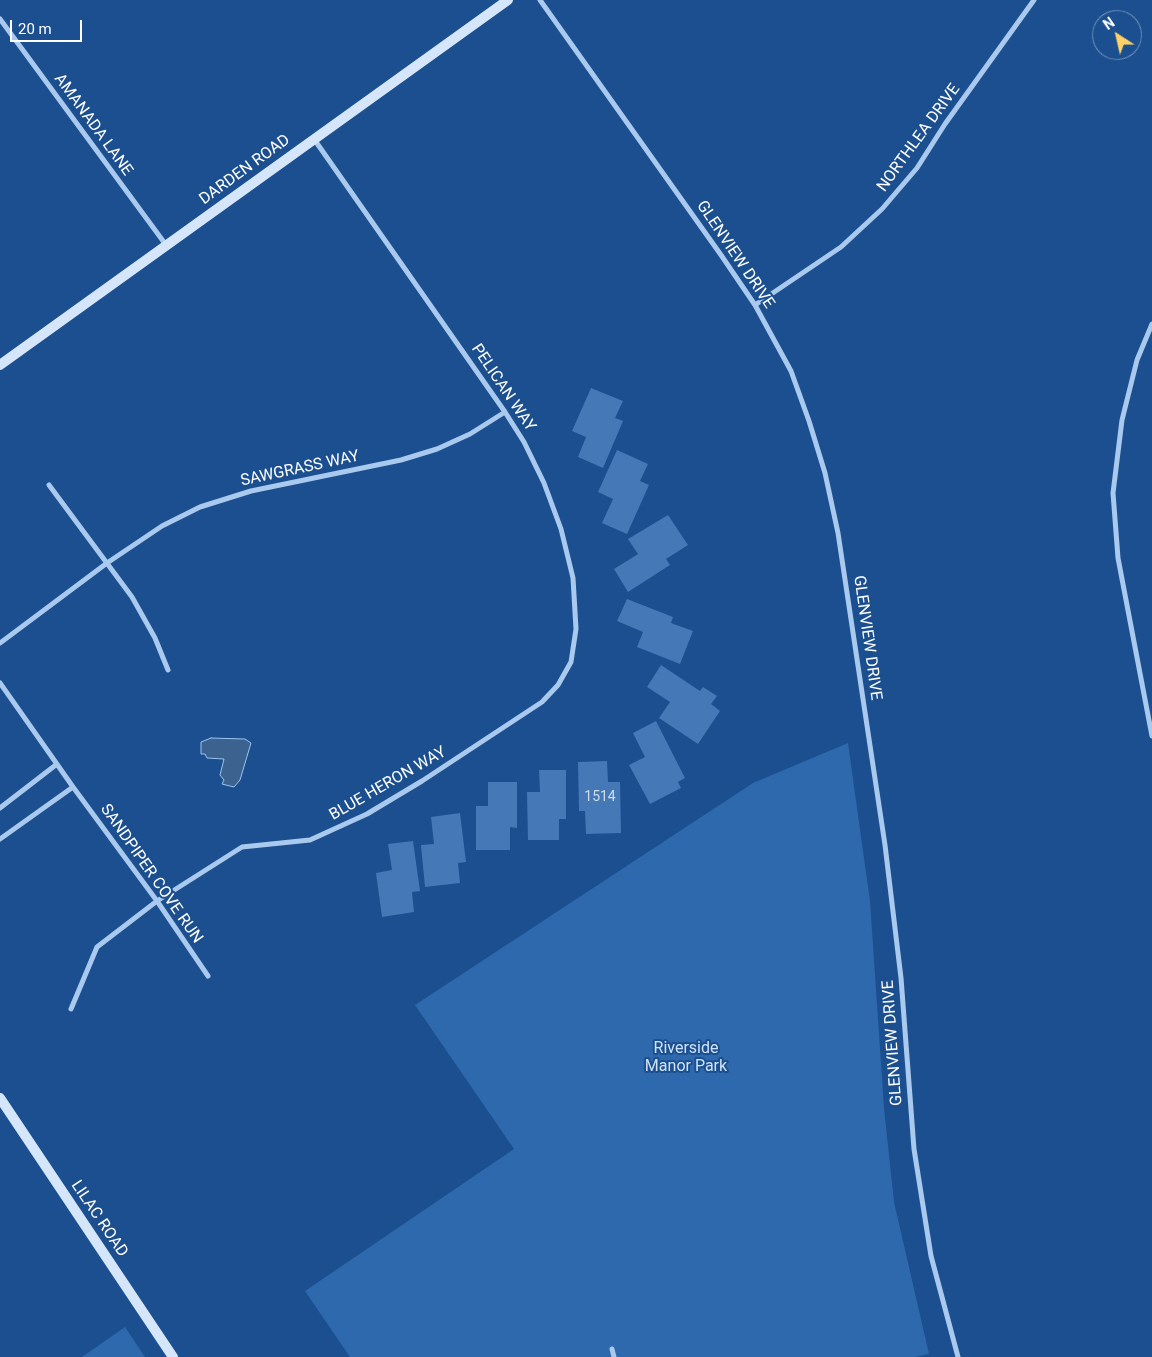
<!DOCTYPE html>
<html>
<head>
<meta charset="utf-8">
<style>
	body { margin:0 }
	#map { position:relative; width:1152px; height:1357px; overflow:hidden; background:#1b4f8f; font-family:Roboto,sans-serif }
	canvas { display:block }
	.north { position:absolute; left:1092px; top:10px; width:50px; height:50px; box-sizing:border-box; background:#1b4f8f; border:1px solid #7695bc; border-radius:50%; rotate:325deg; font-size:14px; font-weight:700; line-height:20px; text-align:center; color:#fff }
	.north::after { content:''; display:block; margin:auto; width:18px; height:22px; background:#ffd166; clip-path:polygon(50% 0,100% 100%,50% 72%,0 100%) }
	.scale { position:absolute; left:10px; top:20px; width:72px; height:22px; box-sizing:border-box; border:2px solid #fff; border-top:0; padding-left:6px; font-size:15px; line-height:18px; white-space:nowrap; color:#fff; -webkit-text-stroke:4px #1b4f8f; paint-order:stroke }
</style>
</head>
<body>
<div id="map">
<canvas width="1152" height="1357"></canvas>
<div class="north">N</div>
<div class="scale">20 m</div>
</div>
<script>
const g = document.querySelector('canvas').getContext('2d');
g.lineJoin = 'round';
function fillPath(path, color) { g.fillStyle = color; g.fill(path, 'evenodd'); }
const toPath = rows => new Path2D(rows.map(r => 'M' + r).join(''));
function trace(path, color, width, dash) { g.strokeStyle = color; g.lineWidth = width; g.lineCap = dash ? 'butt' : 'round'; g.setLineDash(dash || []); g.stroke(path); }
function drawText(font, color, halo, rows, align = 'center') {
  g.font = font + ' Roboto,sans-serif'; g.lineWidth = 4; g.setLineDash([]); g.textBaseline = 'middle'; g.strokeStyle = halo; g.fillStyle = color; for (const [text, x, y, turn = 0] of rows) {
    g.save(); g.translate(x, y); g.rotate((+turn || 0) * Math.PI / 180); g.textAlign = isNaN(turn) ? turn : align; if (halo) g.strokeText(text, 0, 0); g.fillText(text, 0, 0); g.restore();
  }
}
const green = toPath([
	[848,743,870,901,884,1108,894,1202,929,1354,915,1357,350,1357,305,1291,514,1149,415,1005,753,783],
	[125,1327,145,1357,82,1357]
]);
const water = toPath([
	[211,738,245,739,251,743,240,780,234,787,222,784,224,780,220,775,224,759,207,758,205,754,201,754,201,742,211,738]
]);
const building = toPath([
	[591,388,623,401,615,418,623,421,603,468,578,457,586,437,572,431],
	[617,450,648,464,640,481,649,485,627,534,602,523,613,499,598,492],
	[668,515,688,545,666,559,670,565,628,592,614,569,638,554,628,539],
	[627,599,673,617,671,623,693,631,680,664,637,647,643,632,617,621],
	[661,665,700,691,703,687,717,696,711,704,720,711,698,744,659,718,670,702,647,687],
	[656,721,685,778,678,782,681,788,650,804,629,765,645,757,633,733],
	[607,761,608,782,620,782,621,833,586,834,585,811,579,811,578,762],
	[539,770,566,770,566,819,559,819,559,840,528,840,527,792,540,792],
	[488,782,517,782,517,828,510,827,510,850,476,850,476,806,488,806],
	[460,813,466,862,458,863,460,883,425,887,421,845,434,844,431,817],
	[413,841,420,891,412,892,414,912,382,917,376,873,392,870,388,844]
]);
const street = toPath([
	[540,0,721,255,755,305,791,371,809,421,825,473,838,533,885,845,901,978,914,1149,931,1256,958,1357],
	[0,19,166,245],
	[755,305,841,247,882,209,917,168,945,124,1034,0],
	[1152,324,1137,360,1122,420,1113,493,1118,558,1152,736],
	[49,485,132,597,155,638,168,670],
	[0,643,107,563,162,526,200,507,251,491,401,460,437,449,470,434,505,412],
	[0,683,73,787,157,901,208,976],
	[0,808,57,764],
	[0,839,73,787],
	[71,1009,97,947,157,901,242,847,310,840,367,814,422,781,542,702,558,685,571,662,576,629,573,578,561,529,544,483,524,442,505,412,314,139],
	[612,1349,614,1357]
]);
const secondary = toPath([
	[0,365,508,0],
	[0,1098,173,1357]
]);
const numberNames = [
	["1514",600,797]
];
const streetNames = [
	["AMANADA LANE",93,125,54],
	["NORTHLEA DRIVE",919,138,-54],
	["DARDEN ROAD",245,170,-36],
	["GLENVIEW DRIVE",735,255,56],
	["PELICAN WAY",503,388,56],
	["SAWGRASS WAY",300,469,-12],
	["GLENVIEW DRIVE",867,638,82],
	["BLUE HERON WAY",388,784,-30],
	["SANDPIPER COVE RUN",151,874,55],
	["GLENVIEW DRIVE",893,1043,-94],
	["LILAC ROAD",99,1219,56]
];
const parkNames = [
	["Riverside",686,1049],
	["Manor Park",686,1067]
];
fillPath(green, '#2e69ad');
fillPath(water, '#3c6290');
trace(water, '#9cc4f0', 1);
fillPath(building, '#4478b7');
trace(street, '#a9c9ee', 5);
trace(secondary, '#d6e6fa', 10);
drawText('14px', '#d0dded', null, numberNames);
drawText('16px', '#fff', '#1b4f8f', streetNames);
drawText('16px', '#cfe3fa', '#1b4f8f', parkNames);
</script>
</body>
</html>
